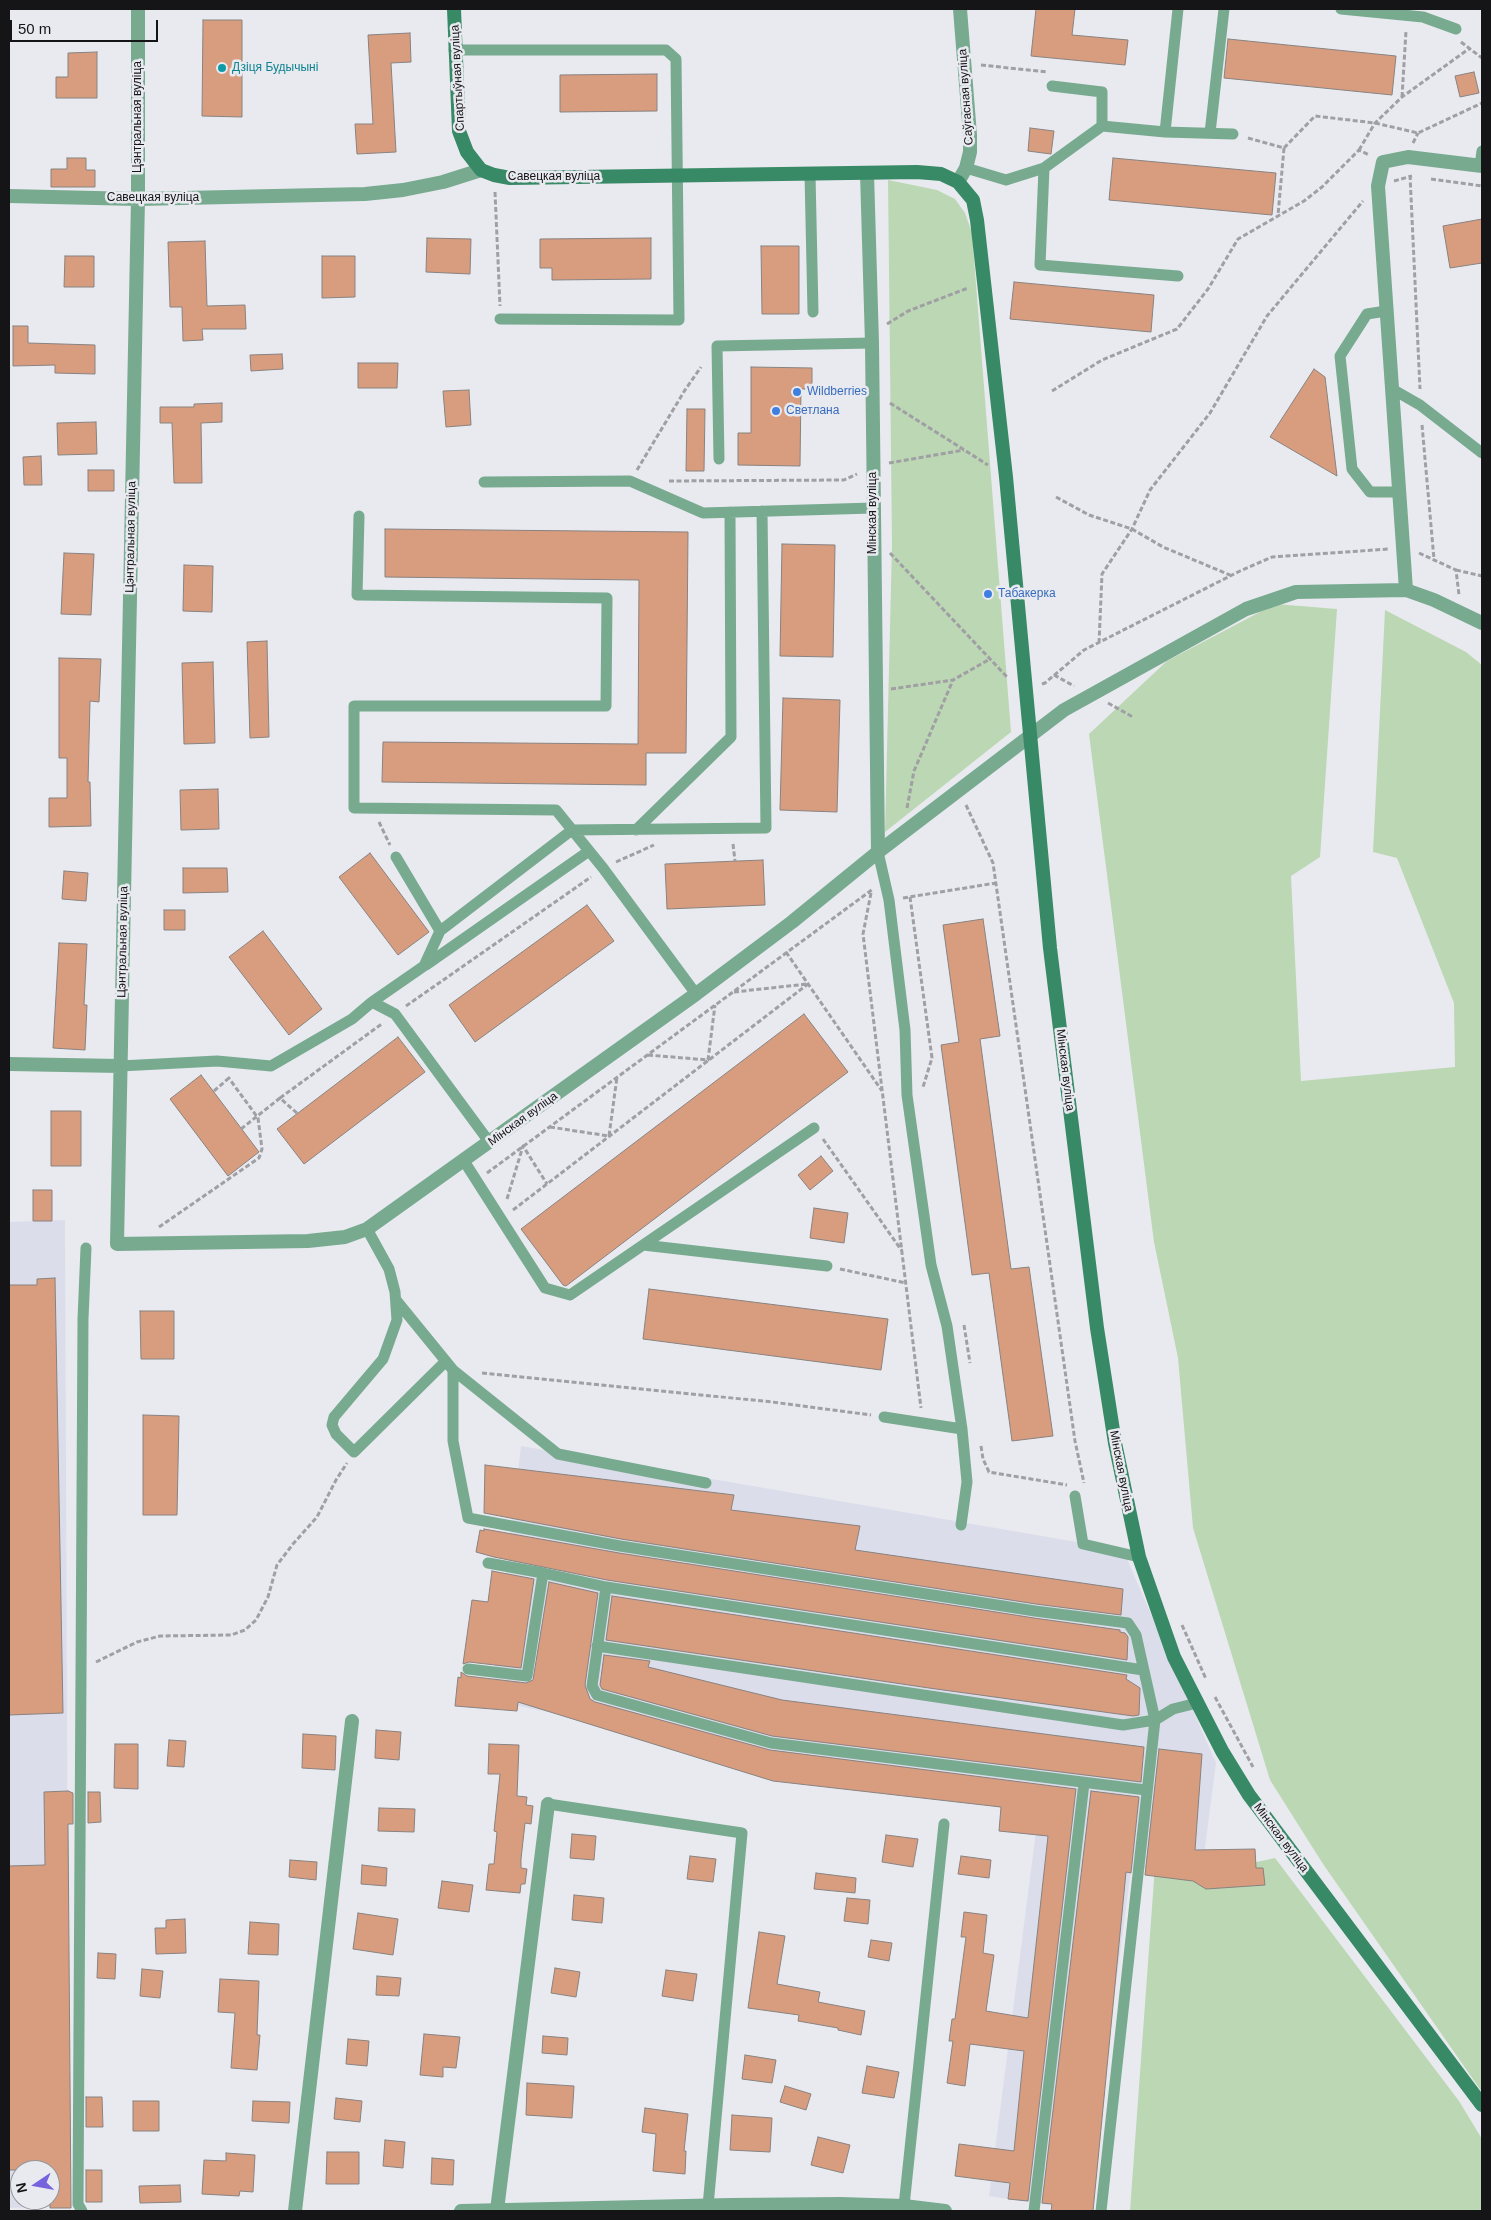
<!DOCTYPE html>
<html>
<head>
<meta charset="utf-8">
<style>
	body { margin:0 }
	#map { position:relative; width:1491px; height:2220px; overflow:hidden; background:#e9eaf0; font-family:Helvetica,sans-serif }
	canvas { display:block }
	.frame { position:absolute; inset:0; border:10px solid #151517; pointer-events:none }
	.north { position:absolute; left:10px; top:2160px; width:50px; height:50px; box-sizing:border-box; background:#e9eaf0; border:1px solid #949599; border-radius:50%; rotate:258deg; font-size:14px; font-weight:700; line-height:20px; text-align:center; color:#151517 }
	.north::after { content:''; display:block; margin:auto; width:18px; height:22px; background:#7763de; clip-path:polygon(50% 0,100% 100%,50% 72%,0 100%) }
	.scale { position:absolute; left:10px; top:20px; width:148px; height:22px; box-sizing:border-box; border:2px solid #151517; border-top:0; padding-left:6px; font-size:15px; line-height:18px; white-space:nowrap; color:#151517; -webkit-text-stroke:4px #e9eaf0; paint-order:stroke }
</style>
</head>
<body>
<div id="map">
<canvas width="1491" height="2220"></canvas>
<div class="frame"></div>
<div class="north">N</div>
<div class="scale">50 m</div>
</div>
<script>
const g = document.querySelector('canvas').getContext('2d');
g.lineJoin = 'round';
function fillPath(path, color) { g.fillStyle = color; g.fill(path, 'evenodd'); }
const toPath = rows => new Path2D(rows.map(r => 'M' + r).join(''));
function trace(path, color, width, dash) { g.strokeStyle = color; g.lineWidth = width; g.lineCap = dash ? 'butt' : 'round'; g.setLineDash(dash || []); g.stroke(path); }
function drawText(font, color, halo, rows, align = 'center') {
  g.font = font + ' Helvetica,sans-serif'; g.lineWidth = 5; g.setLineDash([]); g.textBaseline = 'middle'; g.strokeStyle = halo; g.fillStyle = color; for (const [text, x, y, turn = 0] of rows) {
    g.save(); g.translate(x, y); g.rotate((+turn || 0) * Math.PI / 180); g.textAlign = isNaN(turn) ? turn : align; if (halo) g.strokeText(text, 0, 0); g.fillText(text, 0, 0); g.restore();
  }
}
const built = toPath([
	[65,1220,69,2206,9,2208,9,1222],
	[20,2170,50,2170,50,2200,20,2200],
	[521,1446,1123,1550,1216,1763,1203,1863,1131,1870,1086,2211,989,2196,1038,1816,491,1700]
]);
const green = toPath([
	[888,180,937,190,955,199,965,213,972,233,1011,732,885,832,892,545],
	[1275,604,1337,609,1320,857,1291,876,1301,1081,1455,1067,1454,1003,1397,858,1373,852,1385,610,1466,652,1482,665,1482,2092,1323,1864,1270,1780,1193,1528,1178,1358,1154,1242,1089,734,1167,661],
	[1156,1852,1243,1865,1275,1858,1459,2101,1482,2139,1482,2211,1130,2211]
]);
const building = toPath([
	[1036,9,1075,9,1072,35,1128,40,1125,65,1031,56,1036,9],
	[203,20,242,20,242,117,202,116,203,20],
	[410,33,411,62,391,63,396,152,357,154,355,124,373,124,368,35,410,33],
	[1228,39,1396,56,1392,95,1224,78,1228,39],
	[97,52,97,98,56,98,56,77,68,77,68,53,97,52],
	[1474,72,1479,93,1460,97,1455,76,1474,72],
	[657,74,657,111,560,112,560,75,657,74],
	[1030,128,1054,131,1051,154,1028,151,1030,128],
	[67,158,86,158,86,170,95,170,95,187,51,187,51,169,67,169,67,158],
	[1113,158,1276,173,1272,215,1109,200,1113,158],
	[1482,219,1482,263,1450,268,1443,226,1482,219],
	[427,238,471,239,470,274,426,272,427,238],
	[651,238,651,279,552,280,552,268,540,268,540,239,651,238],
	[205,241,207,306,245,305,246,329,202,329,203,340,183,341,182,307,170,307,168,242,205,241],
	[761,246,799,246,799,314,762,314,761,246],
	[65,256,94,256,94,287,64,287,65,256],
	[322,256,355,256,355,297,322,298,322,256],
	[1014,282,1154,295,1151,332,1010,319,1014,282],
	[13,326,28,326,28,343,95,345,95,374,55,373,55,365,13,366,13,326],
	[282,354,283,369,251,371,250,355,282,354],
	[358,363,398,363,397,388,358,388,358,363],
	[751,367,812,368,812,389,801,389,800,466,738,465,738,433,751,433,751,367],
	[1314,369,1325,377,1337,476,1270,437,1314,369],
	[469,390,471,425,446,427,443,391,469,390],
	[222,403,222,422,201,423,202,483,174,483,172,423,160,423,160,407,194,407,194,404,222,403],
	[687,409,705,409,704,471,686,471,687,409],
	[96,422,97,454,58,455,57,423,96,422],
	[41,456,42,485,24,485,23,457,41,456],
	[88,470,114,470,114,491,88,491,88,470],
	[385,529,688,532,686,753,646,753,646,785,382,782,383,742,638,744,639,580,385,577,385,529],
	[782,544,835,545,833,657,780,656,782,544],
	[64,553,94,554,91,615,61,614,64,553],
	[184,565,213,566,212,612,183,611,184,565],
	[267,641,269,737,250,738,247,642,267,641],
	[59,658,101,659,99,702,90,701,88,782,90,782,91,826,49,827,49,798,67,798,67,758,59,758,59,658],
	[213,662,215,743,184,744,182,663,213,662],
	[783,698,840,700,837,812,780,810,783,698],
	[218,789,219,829,181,830,180,790,218,789],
	[370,853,429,932,398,955,339,877,370,853],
	[763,860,765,905,667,909,665,864,763,860],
	[183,868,227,868,228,892,183,893,183,868],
	[64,871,88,873,86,901,62,899,64,871],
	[587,905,614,941,475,1042,449,1005,587,905],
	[164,910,185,910,185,930,164,930,164,910],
	[983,919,1000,1036,980,1039,1011,1269,1029,1267,1053,1436,1012,1441,989,1273,972,1275,941,1045,959,1042,943,925,983,919],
	[263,931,322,1009,289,1035,229,957,263,931],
	[59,943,87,944,84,1005,87,1005,85,1050,53,1048,59,943],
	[804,1014,848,1072,566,1286,563,1285,521,1229,804,1014],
	[398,1037,425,1072,304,1164,277,1129,398,1037],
	[201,1075,259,1152,228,1176,170,1099,201,1075],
	[51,1111,81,1111,81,1166,51,1166,51,1111],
	[821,1156,833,1171,810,1190,798,1175,821,1156],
	[33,1190,52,1190,52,1221,33,1221,33,1190],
	[814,1208,848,1213,844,1243,810,1238,814,1208],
	[55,1278,63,1713,9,1715,9,1285,37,1285,37,1279,55,1278],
	[649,1289,888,1319,881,1370,643,1339,649,1289],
	[140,1311,174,1311,174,1359,141,1359,140,1311],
	[143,1415,179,1416,177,1515,143,1515,143,1415],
	[485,1465,734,1495,731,1510,860,1526,855,1550,1123,1589,1121,1615,1036,1604,621,1539,484,1513,485,1465],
	[484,1529,619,1553,1034,1618,1120,1630,1120,1632,1125,1633,1128,1637,1127,1660,607,1580,494,1557,476,1552,480,1530,484,1531,484,1529],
	[492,1571,534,1579,521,1668,469,1662,463,1664,472,1600,488,1602,492,1571],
	[549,1582,598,1593,585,1685,590,1699,595,1702,770,1750,1076,1789,1028,2201,1008,2199,1010,2183,955,2176,959,2144,1014,2151,1024,2051,970,2044,965,2086,947,2083,953,2041,949,2041,952,2019,955,2019,966,1937,961,1937,964,1912,987,1915,983,1953,994,1955,986,2011,1028,2018,1048,1836,999,1831,1001,1807,773,1781,518,1702,517,1711,455,1706,458,1677,461,1678,461,1672,467,1676,526,1683,533,1680,549,1582],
	[612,1596,1127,1675,1126,1679,1140,1688,1139,1715,1133,1716,929,1688,606,1640,612,1596],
	[604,1655,650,1661,648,1667,782,1700,1144,1747,1141,1782,772,1736,602,1689,600,1685,604,1655],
	[376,1730,401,1732,399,1760,375,1758,376,1730],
	[303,1734,336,1736,335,1770,302,1768,303,1734],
	[169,1740,186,1741,184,1767,167,1766,169,1740],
	[115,1744,138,1744,138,1789,114,1788,115,1744],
	[489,1744,519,1745,517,1796,527,1797,526,1805,533,1806,531,1824,525,1823,521,1859,521,1868,527,1869,525,1884,521,1884,520,1893,486,1890,489,1864,494,1864,497,1832,494,1831,500,1774,488,1774,489,1744],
	[1159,1749,1202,1754,1195,1850,1255,1849,1256,1868,1263,1868,1265,1885,1206,1889,1193,1881,1145,1875,1159,1749],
	[68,1791,73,1793,73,1824,68,1824,71,2208,50,2208,50,2170,9,2170,9,1866,45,1865,44,1792,68,1791],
	[1091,1791,1139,1797,1131,1873,1126,1872,1093,2211,1051,2211,1052,2204,1042,2203,1091,1791],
	[88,1792,100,1792,101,1822,88,1823,88,1792],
	[379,1808,415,1809,414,1832,378,1831,379,1808],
	[572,1834,596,1836,594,1860,570,1858,572,1834],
	[886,1835,918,1839,913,1867,882,1862,886,1835],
	[690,1856,716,1859,713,1882,687,1879,690,1856],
	[961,1856,991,1860,989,1878,958,1874,961,1856],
	[290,1860,317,1862,316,1880,289,1877,290,1860],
	[362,1865,387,1868,386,1886,361,1884,362,1865],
	[816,1873,856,1878,855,1893,814,1889,816,1873],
	[442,1881,473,1885,469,1912,438,1908,442,1881],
	[574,1895,604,1898,602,1923,572,1920,574,1895],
	[847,1898,870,1900,868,1924,844,1921,847,1898],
	[358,1913,398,1919,393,1955,353,1949,358,1913],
	[185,1919,186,1953,156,1954,155,1928,166,1928,166,1920,185,1919],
	[250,1922,279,1924,278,1955,248,1954,250,1922],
	[759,1932,785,1936,777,1984,820,1992,818,2002,865,2011,861,2035,838,2030,838,2028,798,2021,799,2015,748,2008,759,1932],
	[871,1940,892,1943,889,1961,868,1957,871,1940],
	[98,1953,116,1954,115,1979,97,1978,98,1953],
	[555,1968,580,1972,576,1997,551,1993,555,1968],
	[142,1969,163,1971,160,1998,140,1996,142,1969],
	[666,1970,697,1974,693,2001,662,1996,666,1970],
	[377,1976,401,1978,399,1996,376,1995,377,1976],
	[220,1979,259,1981,257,2035,260,2035,257,2070,231,2068,235,2013,218,2012,220,1979],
	[424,2034,460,2037,456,2068,443,2067,443,2077,420,2075,424,2034],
	[543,2036,568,2038,567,2055,542,2053,543,2036],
	[348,2039,369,2041,367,2066,346,2064,348,2039],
	[745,2055,776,2060,772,2083,742,2079,745,2055],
	[867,2066,899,2072,894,2098,862,2093,867,2066],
	[527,2083,574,2086,572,2118,526,2115,527,2083],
	[785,2086,811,2094,806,2110,780,2102,785,2086],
	[86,2097,102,2097,103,2127,86,2127,86,2097],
	[336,2098,362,2101,360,2122,334,2119,336,2098],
	[133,2101,159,2101,159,2131,133,2131,133,2101],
	[253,2101,290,2102,289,2123,252,2121,253,2101],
	[645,2108,688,2114,684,2151,686,2151,685,2174,653,2171,656,2134,642,2132,645,2108],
	[732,2115,772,2118,770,2152,730,2150,732,2115],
	[818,2137,850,2145,843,2173,811,2165,818,2137],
	[385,2140,405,2142,403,2168,383,2166,385,2140],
	[327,2152,359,2152,359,2184,326,2184,327,2152],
	[226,2153,255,2155,253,2192,240,2191,239,2196,202,2194,204,2160,226,2161,226,2153],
	[432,2158,454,2160,453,2185,431,2184,432,2158],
	[86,2170,102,2170,102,2202,86,2202,86,2170],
	[180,2185,181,2202,140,2203,139,2186,180,2185]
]);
const path = toPath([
	[1461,42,1482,58],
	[981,65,1047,72],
	[1402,97,1406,31],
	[1248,138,1284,148,1278,215],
	[1413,143,1418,133],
	[1284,148,1315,116,1375,123,1418,133,1482,103],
	[1359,150,1375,123,1402,97,1470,48],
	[1410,175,1420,389],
	[1431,179,1482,186],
	[1394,181,1412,176],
	[495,192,500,306],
	[887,324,908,311,968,288],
	[1052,391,1102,360,1177,329,1208,289,1238,239,1304,201,1322,187,1359,150,1369,155],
	[890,403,988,465],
	[1422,425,1434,559],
	[889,463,964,450],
	[637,470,685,390,701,367],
	[669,481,844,480,857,474],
	[1056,497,1089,515,1132,529,1163,547,1230,575],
	[890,553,1008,678],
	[1419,553,1456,570,1459,595],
	[1456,570,1482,576],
	[1099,643,1102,574,1132,529,1150,490,1210,413,1267,316,1363,201],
	[1054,675,1074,686],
	[1042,684,1045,683,1084,650,1240,571,1272,557,1389,549],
	[891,689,953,680,990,659],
	[1108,703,1133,717],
	[966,805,993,863,1075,1441,1084,1483],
	[907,808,914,771,953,680],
	[379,822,390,845],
	[733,844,735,861],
	[616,862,654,845],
	[871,893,863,934,921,1408],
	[910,897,932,1058,923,1087],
	[903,898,996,883],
	[786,952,882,1091],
	[734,992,807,984],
	[406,1006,591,877],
	[648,1055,708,1060,715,1005],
	[214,1091,230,1077],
	[280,1098,383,1023],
	[550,1127,609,1136,617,1077],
	[241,1129,280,1098,298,1114],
	[823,1139,902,1251],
	[487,1173,873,889],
	[507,1199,523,1146,547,1184],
	[513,1210,808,984],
	[159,1227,259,1158,262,1149,258,1118,228,1077],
	[840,1269,906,1283],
	[964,1325,970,1363],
	[482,1373,772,1402,871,1415],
	[981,1446,983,1459,989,1472,1067,1485],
	[1182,1625,1206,1679],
	[96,1662,137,1642,160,1636,231,1635,245,1630,256,1620,268,1597,277,1565,293,1544,317,1517,336,1480,347,1463],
	[1215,1697,1253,1767]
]);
const service = toPath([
	[1341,9,1423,17,1456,29],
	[454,50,666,50,676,59,679,320,500,319],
	[1052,86,1102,92,1102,126],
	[1165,132,1178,9],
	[1210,133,1224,9],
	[1480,166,1482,151],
	[966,168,1006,180,1044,168,1102,126,1165,132,1233,134],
	[1044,168,1040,265,1178,276],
	[810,174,813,312],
	[1386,311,1367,314,1340,356,1352,469,1370,492,1399,492],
	[1392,389,1420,405,1482,453],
	[719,459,717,346,872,343],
	[484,482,630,481,703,513,873,508],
	[359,516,357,595,607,598,606,706,354,706,354,808,556,810,603,868,696,994],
	[636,830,731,737,730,512],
	[878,852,889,900,905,1030,907,1095,931,1265,947,1326,962,1429,967,1482,961,1525],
	[440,931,572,830,766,828,762,511],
	[426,965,589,851],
	[372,1002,395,1014,490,1143],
	[120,1066,217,1061,271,1066,352,1019,372,1002,424,966,440,931,396,857],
	[464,1161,545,1288,570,1295,814,1128],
	[367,1229,389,1269,395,1292,397,1320,383,1359,334,1417,332,1425,336,1434,354,1452,446,1361],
	[643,1245,827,1266],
	[396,1300,453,1370,558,1454,706,1483],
	[453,1370,453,1441,468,1518,620,1546,1035,1611,1128,1623,1136,1635,1155,1720,1101,2211],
	[884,1417,962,1429],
	[1075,1496,1083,1544,1139,1557],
	[488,1563,543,1573],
	[597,1646,1123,1725,1155,1720,1173,1709,1197,1703],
	[468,1669,527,1676,543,1573,606,1587],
	[1143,1670,606,1587,592,1686,597,1695,771,1743,1146,1790],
	[548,1804,742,1833,708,2206],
	[904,2206,944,1824],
	[82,2211,78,2204,83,1319,86,1248],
	[1034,2211,1084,1783]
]);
const minor = toPath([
	[138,9,138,199,117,1244,308,1241,345,1237,367,1229,696,994,792,922,878,852,1064,710,1246,609,1296,592,1406,590,1434,600,1482,623],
	[867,173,872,343,878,852],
	[958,182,966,168,970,152,970,135,960,9],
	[9,196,138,199,365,194,403,190,443,182,481,170],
	[1406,590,1378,186,1383,162,1408,157,1482,166],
	[9,1064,120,1066],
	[497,2210,548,1804],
	[295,2211,352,1721]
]);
const tertiary = toPath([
	[461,2211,731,2205,840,2204,904,2206,945,2211]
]);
const secondary = toPath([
	[454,9,459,131,467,152,481,170,494,175,510,178,917,172,941,174,958,182,973,200,977,220,1006,477,1050,948,1097,1328,1115,1443,1139,1557,1174,1657,1222,1751,1249,1795,1482,2105]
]);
const markers = [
	[222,68,5,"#0f9aa8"],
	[797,392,5,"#3f7fe0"],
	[776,411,5,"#3f7fe0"],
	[988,594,5,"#3f7fe0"]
];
const cultureNames = [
	["Дзіця Будычыні",232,68]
];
const streetNames = [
	["Спартыўная вуліца",458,78,-93],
	["Саўгасная вуліца",966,97,-94],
	["Цэнтральная вуліца",138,117,-90],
	["Савецкая вуліца",554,177],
	["Савецкая вуліца",153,198],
	["Мінская вуліца",873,513,-90],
	["Цэнтральная вуліца",131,537,-89],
	["Цэнтральная вуліца",123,942,-89],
	["Мінская вуліца",1065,1070,83],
	["Мінская вуліца",523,1119,-36],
	["Мінская вуліца",1121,1471,79],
	["Мінская вуліца",1281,1838,53]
];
const shopNames = [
	["Wildberries",807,392],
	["Светлана",786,411],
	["Табакерка",998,594]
];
fillPath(built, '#dbddea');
fillPath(green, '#bcd7b3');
fillPath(building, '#d89d7f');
trace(building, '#888280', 1);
trace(path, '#9f9fa4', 3, [5, 2.5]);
trace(service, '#78aa90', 11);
trace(minor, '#78aa90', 14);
trace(tertiary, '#78aa90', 14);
trace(secondary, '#388965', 14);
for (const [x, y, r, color] of markers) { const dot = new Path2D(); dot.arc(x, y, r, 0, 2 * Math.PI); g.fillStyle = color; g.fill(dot); trace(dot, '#e9eaf0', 2); }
drawText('12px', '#0d838f', '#e9eaf0', cultureNames, 'left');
drawText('12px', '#151517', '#e9eaf0', streetNames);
drawText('12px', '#366cbe', '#e9eaf0', shopNames, 'left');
</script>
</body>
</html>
